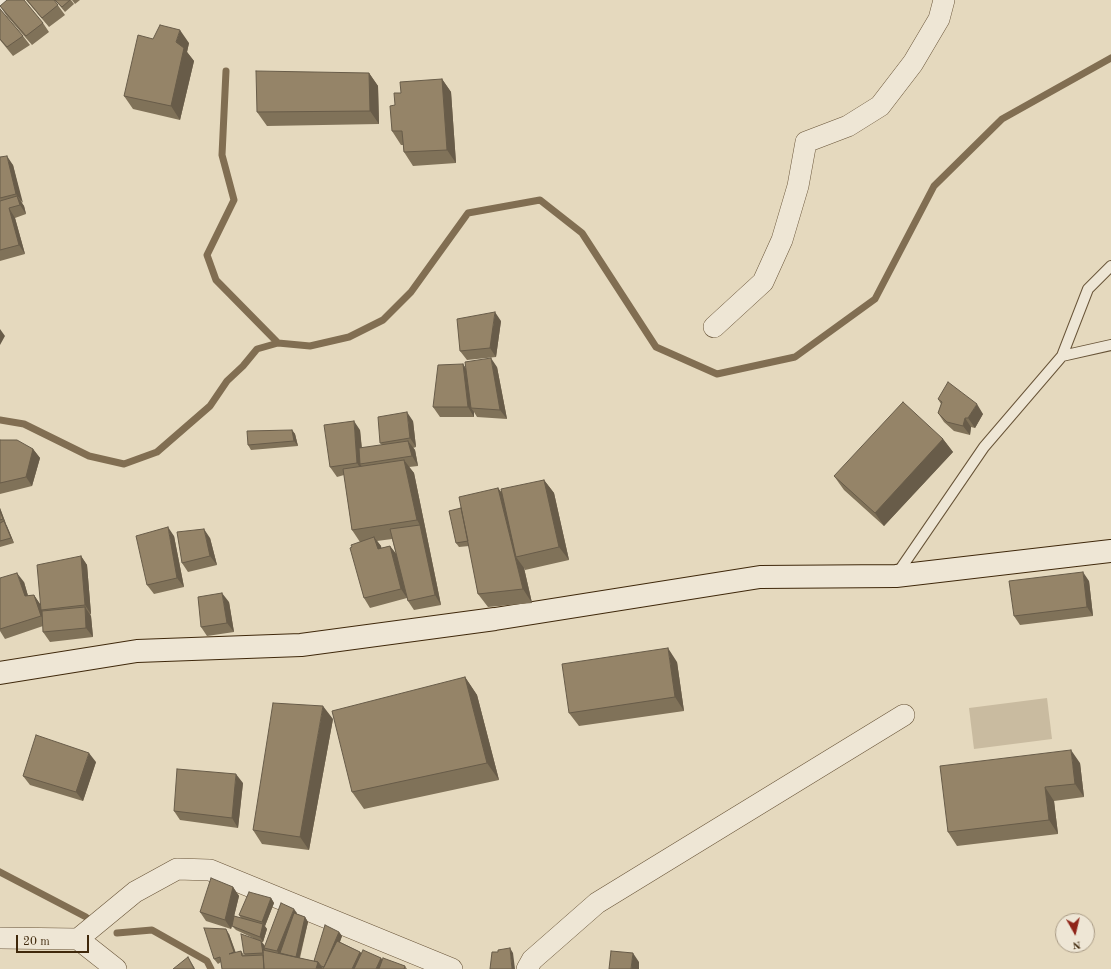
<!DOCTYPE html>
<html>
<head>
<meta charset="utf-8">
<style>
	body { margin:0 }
	#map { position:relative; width:1111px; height:969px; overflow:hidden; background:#e5d9be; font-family:"Old Standard TT",serif }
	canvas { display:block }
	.north { position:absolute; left:1055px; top:913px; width:40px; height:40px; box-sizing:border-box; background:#eee6d5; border:1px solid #a89a84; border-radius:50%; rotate:172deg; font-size:11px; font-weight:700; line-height:16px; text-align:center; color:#3f280b }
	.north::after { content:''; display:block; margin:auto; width:14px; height:18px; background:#8f2418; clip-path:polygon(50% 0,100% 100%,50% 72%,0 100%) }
	.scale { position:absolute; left:16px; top:935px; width:73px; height:18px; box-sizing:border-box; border:2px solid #3f280b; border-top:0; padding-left:5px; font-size:12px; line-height:14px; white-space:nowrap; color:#3f280b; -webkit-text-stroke:3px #eee6d5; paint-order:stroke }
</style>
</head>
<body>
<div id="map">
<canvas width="1111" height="969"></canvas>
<div class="north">N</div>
<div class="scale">20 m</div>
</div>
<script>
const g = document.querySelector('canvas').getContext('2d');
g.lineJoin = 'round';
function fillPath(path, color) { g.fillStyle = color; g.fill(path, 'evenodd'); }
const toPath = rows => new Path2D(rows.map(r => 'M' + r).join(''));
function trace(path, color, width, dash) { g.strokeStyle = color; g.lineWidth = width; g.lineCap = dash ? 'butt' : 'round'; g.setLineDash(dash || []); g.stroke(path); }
const green = toPath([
	[1047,698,1052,739,974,749,969,708]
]);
const stream = toPath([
	[226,71,222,155,234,200,207,255,216,280,278,343],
	[0,420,24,424,89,456,124,464,157,452,210,406,227,381,243,366,257,349,278,343,310,346,349,337,383,320,411,292,468,213,540,200,582,233,656,347,717,374,795,357,875,299,934,186,1002,119,1111,58],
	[0,872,86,917],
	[117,933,152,930,207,961,211,969]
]);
const lane = toPath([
	[1062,356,1088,289,1111,266],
	[897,574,984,447,1062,356,1111,345]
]);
const street = toPath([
	[0,9,13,0],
	[714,327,763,282,782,240,798,186,806,142,848,126,880,106,913,63,939,19,944,0],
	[0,938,78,939,116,969],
	[78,939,135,892,177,869,210,870,452,969],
	[527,969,532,960,597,903,904,715]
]);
const secondary = toPath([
	[0,673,137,651,301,645,495,619,760,577,896,576,1111,551]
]);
const wall = toPath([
	[26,0,54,0,65,15,49,27],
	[55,0,71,0,74,4,65,12],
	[72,0,80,0,75,4],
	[0,6,43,23,49,32,32,45,6,15],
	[0,9,23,36,30,45,13,56,0,40],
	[153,39,189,43,187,52,194,61,180,120,133,109,124,96],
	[369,73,378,86,379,124,267,126,257,112],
	[442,79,451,92,456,163,413,166,404,152,403,145,401,145,392,131,395,105,401,93],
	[0,157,13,165,22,203,24,206,26,214,15,218,25,254,0,261],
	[501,321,496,357,467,360,460,351],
	[463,364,466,369,497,367,507,419,477,417,474,412,474,417,440,417,433,407],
	[938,399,983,414,975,428,971,427,970,435,954,431,944,422,938,413,941,404],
	[413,421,416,447,413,448,415,450,418,466,409,467,414,473,441,605,414,610,408,601,407,598,370,608,364,598,352,547,360,542,352,530,344,475,337,477,330,467,360,430,362,448,382,445,380,443],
	[392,539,396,554,390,546,381,548,381,546,377,541],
	[292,430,295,434,298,446,251,450,248,445],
	[943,439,953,452,884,526,844,490,834,476],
	[0,440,33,449,40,458,32,486,0,494],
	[544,480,554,493,569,560,525,570,524,568,532,603,488,607,478,594,469,546,459,547,456,543,461,508,498,488,501,492],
	[0,508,6,524,14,543,0,547],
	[174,536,184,587,154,594,147,585],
	[210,538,217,565,188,572,182,563],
	[81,556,87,565,91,614,90,615,91,616,93,637,50,642,43,632,43,626,5,639,0,631,0,590,24,582,28,596,34,595,40,604,41,608],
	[1089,581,1093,616,1020,625,1014,616],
	[229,602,234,632,207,636,201,627],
	[677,662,684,711,579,726,569,713],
	[465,677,477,695,499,780,364,809,352,792],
	[333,719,309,850,262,844,253,830],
	[96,762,83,801,30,785,23,776],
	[1080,763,1084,797,1054,801,1058,834,957,846,948,832],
	[243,783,238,828,180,820,174,811],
	[233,887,239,896,234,916,241,918,239,915,271,898,274,903,265,926,267,929,263,942,262,942,265,946,297,913,297,914,305,917,308,922,300,958,314,961,339,932,342,936,340,942,362,953,381,958,382,960,405,966,407,969,222,969,221,962,218,964,214,959,229,934,236,953,241,951,244,955,245,955,244,954,253,938,236,930,232,926,234,921,231,929,206,921,200,912]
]);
const shadedWall = toPath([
	[180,30,189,43,187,52,194,61,180,120,171,106,176,42],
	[369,73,378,86,379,124,370,111],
	[442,79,451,92,456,163,447,150],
	[7,156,13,165,23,203,16,194],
	[17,196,24,206,26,214,20,205],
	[9,208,15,218,25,254,19,245],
	[495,312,501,321,496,357,490,348],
	[0,329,5,336,0,345],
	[491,358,497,367,507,419,500,410],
	[463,364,469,373,471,408,474,412,474,417,468,407],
	[977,404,983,414,975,428,968,418],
	[407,412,413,421,416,447,410,438],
	[965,418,971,427,970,435,963,426],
	[354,421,360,430,363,463,360,464,363,468,363,472,357,463],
	[292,430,295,434,298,446,294,441],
	[943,439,953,452,884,526,875,513],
	[408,441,415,450,418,466,412,456],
	[33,449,40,458,32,486,26,477],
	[404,460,414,473,441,605,435,595,420,525,417,520],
	[544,480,554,493,569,560,559,547],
	[498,488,508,501,516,557,524,568,532,603,523,589],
	[0,508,6,524,3,519,0,511],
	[4,521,7,526,14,543,11,538],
	[168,527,174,536,184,587,177,578],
	[204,529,210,538,217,565,210,556],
	[374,537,381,546,384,558,378,549],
	[390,546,397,555,407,598,401,589],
	[81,556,87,565,91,614,85,605],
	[1083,572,1089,581,1093,616,1087,607],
	[17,573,24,582,31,606,25,596],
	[222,593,229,602,234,632,227,623],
	[34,595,40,604,47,625,41,616],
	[85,607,91,616,93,637,86,628],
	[668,648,677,662,684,711,675,697],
	[465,677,477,695,499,780,487,763],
	[323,706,333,719,309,850,300,837],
	[1071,750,1080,763,1084,797,1075,784],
	[89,753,96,762,83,801,76,792],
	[236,774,243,783,238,828,232,818],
	[1045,787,1054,801,1058,834,1049,820],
	[233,887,239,896,231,929,225,920],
	[271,898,274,903,265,926,262,922],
	[294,909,297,913,280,956,277,951],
	[305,917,308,922,298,963,295,958],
	[263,924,267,929,263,942,260,937],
	[226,929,229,934,237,957,234,952],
	[339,932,342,936,329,969,324,967],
	[261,941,264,945,265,948,264,948,265,949,266,957,263,953],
	[510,948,513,953,515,969,512,969],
	[360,952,367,961,363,969,352,969],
	[633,953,639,962,639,969,631,969],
	[188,957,194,967,195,969,194,969],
	[381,958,387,967,386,969,376,969],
	[318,962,323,969,316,969]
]);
const building = toPath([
	[7,0,24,0,43,23,26,36,0,6,7,0],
	[27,0,54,0,58,5,42,18,27,0],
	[55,0,70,0,62,7,55,0],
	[0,9,23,36,7,47,0,39,0,9],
	[160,25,180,30,176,42,184,48,171,106,124,96,138,35,153,39,160,25],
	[256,71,369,73,370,111,257,112,256,71],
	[442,79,447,150,404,152,402,131,392,131,390,106,395,105,394,93,401,93,400,82,442,79],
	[7,156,16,194,0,198,0,157,7,156],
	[17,196,20,205,9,208,19,245,0,250,0,201,17,196],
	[495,312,490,348,460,351,457,319,495,312],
	[491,358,500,410,471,408,465,362,491,358],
	[463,364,468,407,433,407,438,365,463,364],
	[948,382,977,404,968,418,965,418,963,426,947,422,938,413,942,402,938,399,948,382],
	[903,402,943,439,875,513,834,476,903,402],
	[407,412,410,438,380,443,378,417,407,412],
	[354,421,357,463,330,467,324,425,354,421],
	[292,430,294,441,248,445,247,431,292,430],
	[0,440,17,440,33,449,26,477,0,483,0,440],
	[408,441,412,456,360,464,359,448,408,441],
	[404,460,417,520,352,530,343,469,404,460],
	[544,480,559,547,516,557,501,489,544,480],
	[498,488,523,589,478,594,459,497,498,488],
	[461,508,468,541,456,543,449,511,461,508],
	[0,511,3,519,0,520,0,511],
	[4,521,11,538,0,541,0,523,4,521],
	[420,525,435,595,408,601,390,529,420,525],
	[168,527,177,578,147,585,136,536,168,527],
	[204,529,210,556,182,563,177,532,204,529],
	[374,537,378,549,390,546,401,589,364,598,350,548,352,547,351,545,374,537],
	[81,556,85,605,41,610,37,565,81,556],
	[1083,572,1087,607,1014,616,1009,581,1083,572],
	[17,573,25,596,34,595,41,616,0,629,0,578,17,573],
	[222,593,227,623,201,627,198,597,222,593],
	[85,607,86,628,43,632,42,611,85,607],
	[668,648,675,697,569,713,562,664,668,648],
	[465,677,487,763,352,792,332,711,465,677],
	[273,703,323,706,300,837,253,830,273,703],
	[36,735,89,753,76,792,23,776,36,735],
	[1071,750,1075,784,1045,787,1049,820,948,832,940,766,1071,750],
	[177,769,236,774,232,818,174,811,177,769],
	[211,878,233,887,225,920,200,912,211,878],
	[249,892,271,898,262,922,239,915,249,892],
	[281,903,294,909,277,951,264,948,281,903],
	[294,913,305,917,296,957,280,953,294,913],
	[234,916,263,924,260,937,232,926,234,916],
	[325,925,339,932,324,967,321,966,318,962,314,961,325,925],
	[204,928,226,929,234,952,229,954,241,951,242,956,263,955,264,969,222,969,220,957,214,959,204,928],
	[241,934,261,941,263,953,244,954,241,934],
	[337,941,360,952,352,969,323,969,337,941],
	[510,948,512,969,490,969,492,952,498,952,498,950,510,948],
	[263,950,318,962,316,969,264,969,263,950],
	[363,950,381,958,376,969,354,969,363,950],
	[611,951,633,953,631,969,609,969,611,951],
	[188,957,194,969,173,969,188,957],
	[383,958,405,966,404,969,379,969,383,958]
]);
fillPath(green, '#c9bba0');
trace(stream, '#816e52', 7);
trace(lane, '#685438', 12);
trace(street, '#685438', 22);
trace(secondary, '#3f280b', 24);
trace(lane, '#eee6d5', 10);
trace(street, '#eee6d5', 21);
trace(secondary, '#eee6d5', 22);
fillPath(wall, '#807259');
fillPath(shadedWall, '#685c49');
fillPath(building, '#958468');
trace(building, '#685c49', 1);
</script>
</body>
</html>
